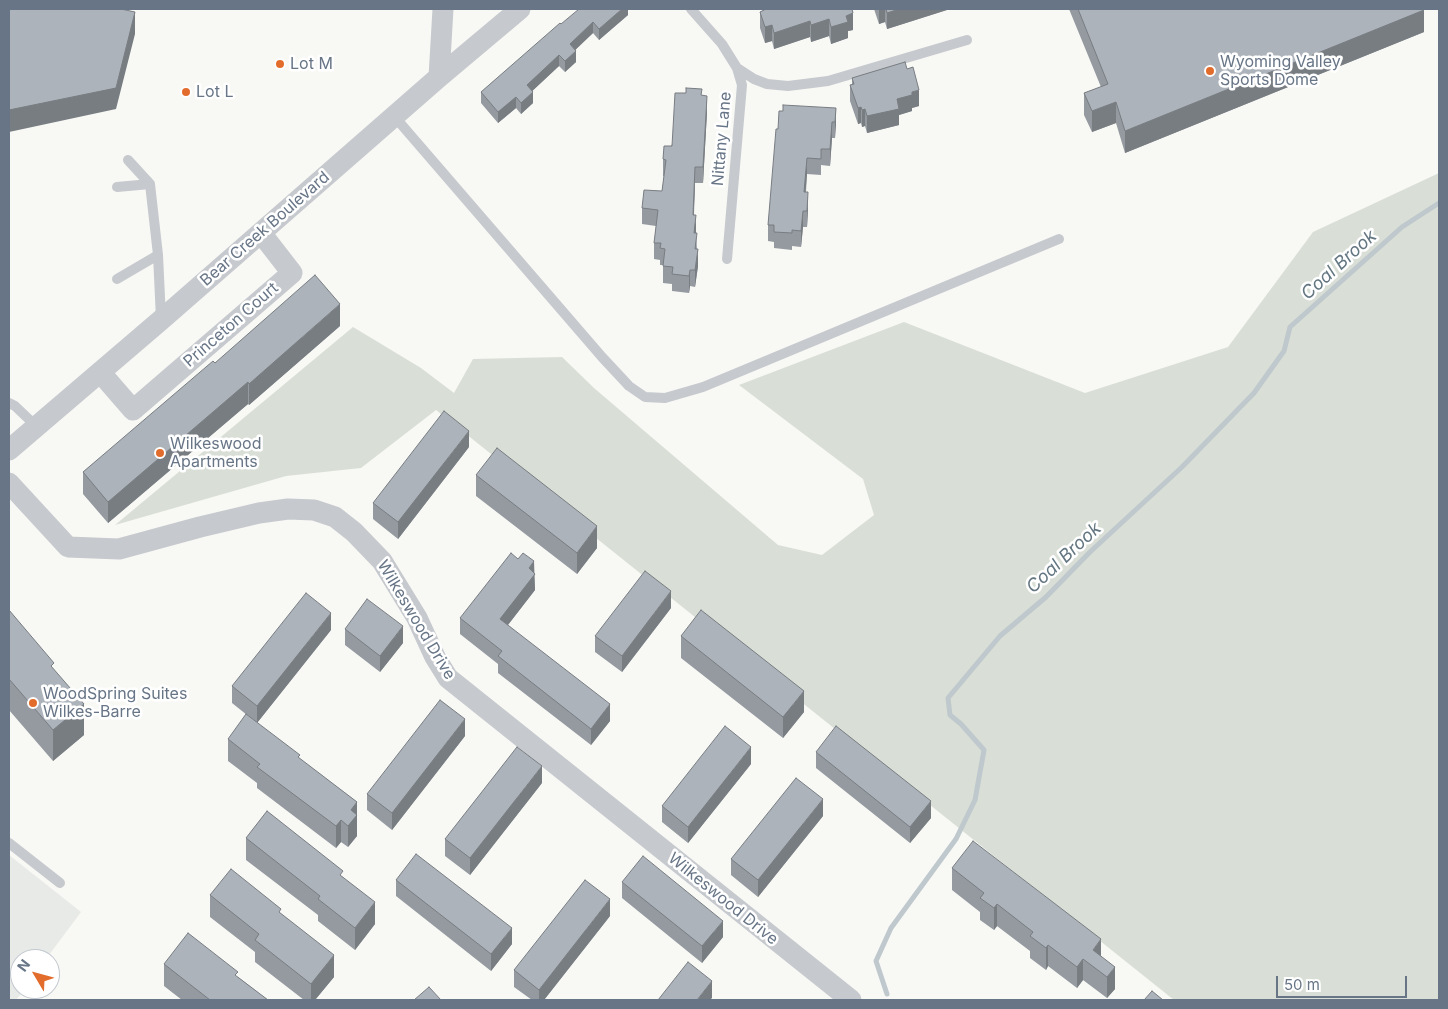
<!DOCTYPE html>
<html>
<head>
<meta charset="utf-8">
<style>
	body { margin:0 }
	#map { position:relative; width:1448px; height:1009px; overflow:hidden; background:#f8f8f5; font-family:Inter,sans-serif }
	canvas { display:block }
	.frame { position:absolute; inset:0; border:10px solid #677586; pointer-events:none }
	.north { position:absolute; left:10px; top:949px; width:50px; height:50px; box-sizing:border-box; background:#fff; border:1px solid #c2c8cf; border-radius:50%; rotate:307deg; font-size:14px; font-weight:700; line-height:20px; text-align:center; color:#677586 }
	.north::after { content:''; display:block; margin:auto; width:18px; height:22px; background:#e26c2b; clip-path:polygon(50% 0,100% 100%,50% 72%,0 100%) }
	.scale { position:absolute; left:1276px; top:976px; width:131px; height:22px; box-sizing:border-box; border:2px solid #677586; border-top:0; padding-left:6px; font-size:15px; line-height:18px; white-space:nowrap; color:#677586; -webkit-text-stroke:4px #fff; paint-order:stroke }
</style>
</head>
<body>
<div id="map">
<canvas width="1448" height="1009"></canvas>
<div class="frame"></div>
<div class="north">N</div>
<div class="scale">50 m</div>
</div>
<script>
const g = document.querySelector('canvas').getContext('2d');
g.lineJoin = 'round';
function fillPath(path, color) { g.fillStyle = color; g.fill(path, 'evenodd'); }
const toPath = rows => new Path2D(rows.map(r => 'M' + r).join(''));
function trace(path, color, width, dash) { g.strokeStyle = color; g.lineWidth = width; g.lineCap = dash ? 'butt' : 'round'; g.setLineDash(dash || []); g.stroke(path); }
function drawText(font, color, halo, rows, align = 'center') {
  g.font = font + ' Inter,sans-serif'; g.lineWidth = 5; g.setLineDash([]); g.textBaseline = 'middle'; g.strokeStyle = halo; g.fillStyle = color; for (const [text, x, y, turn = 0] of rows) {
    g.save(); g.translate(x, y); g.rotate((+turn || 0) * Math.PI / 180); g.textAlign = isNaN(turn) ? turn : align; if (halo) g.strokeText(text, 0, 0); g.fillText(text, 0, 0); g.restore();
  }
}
const built = toPath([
	[9,855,81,912,46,959,20,959,20,989,25,989,16,1000,9,1000]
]);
const green = toPath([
	[1439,173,1439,1000,1174,1000,436,410,361,468,286,476,115,525,353,327,421,368,454,393,473,359,562,357,594,388,778,545,822,555,874,515,863,479,739,385,904,322,1085,393,1228,347,1313,232]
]);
const stream = toPath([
	[887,994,876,961,891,928,956,839,975,800,984,750,961,724,950,715,948,698,1000,636,1046,597,1090,552,1182,467,1254,393,1284,351,1290,327,1402,227,1439,203]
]);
const service = toPath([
	[691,9,722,44,737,68,742,85,727,259],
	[737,68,754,79,767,84,788,86,828,81,967,40],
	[394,116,602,357,629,386,645,397,665,398,703,387,1059,239],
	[128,160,150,184,158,255,161,319],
	[117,187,150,184],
	[117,279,158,255],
	[9,403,15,406,36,426],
	[9,843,60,883]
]);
const minor = toPath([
	[439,77,443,9],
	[100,372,133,410,292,273,261,233],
	[9,450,161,320,439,77,520,9],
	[9,483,68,547,119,549,200,527,259,513,288,509,314,510,335,517,354,532,382,561,417,618,435,657,448,678,851,1000]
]);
const wall = toPath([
	[628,9,628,15,599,40,593,33,575,50,576,62,565,72,559,66,532,91,533,103,521,114,516,108,498,123,481,103,481,92,561,24],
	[764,9,852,9,853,30,848,31,848,38,831,44,829,36,811,42,810,37,774,49,772,41,765,43,760,28,760,12,764,10],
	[874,9,950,9,887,29,885,22,879,24],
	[1069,9,1423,9,1424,32,1125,153,1116,123,1092,132,1084,115,1084,93,1101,87],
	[852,78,919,106,912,108,912,111,899,115,899,125,867,133,865,126,862,127,861,123,858,124,850,101,850,85,852,85],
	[702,95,707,112,703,183,695,183,694,215,696,233,698,266,695,287,690,286,689,293,672,291,672,284,663,283,663,265,660,265,660,260,654,259,654,243,656,226,642,224,642,208,662,191,664,176,663,176,663,159],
	[836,108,835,138,832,138,830,166,821,165,821,175,807,174,806,192,808,209,807,227,803,227,801,247,792,246,792,250,774,248,774,242,768,241,768,225,778,129,783,111],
	[340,326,249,405,248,404,108,523,83,494,83,472,215,363],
	[469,447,398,539,373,519,373,503],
	[476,475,597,548,577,574,476,496],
	[534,573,535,590,508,625,610,721,591,745,498,673,498,664,460,634,460,618],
	[671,608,622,672,595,652,595,636],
	[9,610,54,670,84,735,53,761,9,710],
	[345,629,403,643,380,672,345,645],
	[331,630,257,723,232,703,232,686],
	[681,636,804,712,783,738,681,658],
	[465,736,392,830,367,810,367,794],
	[228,739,300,759,357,802,357,836,348,847,341,842,336,848,257,788,257,783,228,761],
	[816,752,931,818,910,843,816,768],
	[751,764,688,843,662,822,662,806],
	[542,783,470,875,445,856,445,839],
	[823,816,758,897,731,875,731,859],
	[246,838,343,877,375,924,355,950,318,921,318,915,246,860],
	[952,868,1101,956,1115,989,1107,998,1083,980,1077,988,1048,966,1046,970,1030,958,1030,951,997,926,994,930,980,920,980,912,952,890],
	[396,880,512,944,491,971,396,896],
	[622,882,723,937,702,963,622,898],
	[210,895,281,914,334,977,315,1000,304,1000,255,962,255,952,210,917],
	[610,916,544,1000,532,1000,514,987,514,970],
	[164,964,238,977,268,1000,182,1000,164,986]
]);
const shadedWall = toPath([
	[622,9,628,9,628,15,599,40,599,29],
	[879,9,885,9,885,22,879,24],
	[899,9,950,9,887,29,887,13],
	[1424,10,1424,32,1125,153,1125,131],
	[135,12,135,34,116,109,9,132,9,110],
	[853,13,853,30,848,31,848,38,831,44,831,27,846,16],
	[829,19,829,36,811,42,811,25],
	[810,21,810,37,774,49,774,33],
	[593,22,593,33,570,55,570,44],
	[772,25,772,41,765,43,765,27],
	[576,51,576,62,565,72,565,61],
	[559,55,559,66,527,96,527,85],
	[919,90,919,106,912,108,912,111,899,115,899,125,867,133,867,116,897,99,912,92],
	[533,92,533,103,521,114,521,103],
	[707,96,707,112,703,183,703,167],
	[516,97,516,108,498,123,498,112],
	[1116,102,1116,123,1092,132,1092,111],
	[861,107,861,123,858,124,858,108],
	[836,108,836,125,835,138,835,122],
	[865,109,865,126,862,127,862,110],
	[832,122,832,138,830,166,830,149],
	[807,158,807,174,804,208,804,192],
	[695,167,695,183,693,231,693,215],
	[808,192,808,209,807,227,807,211],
	[803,211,803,227,801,247,801,231],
	[696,215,696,231,694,249,694,233],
	[698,249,698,266,695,287,695,270],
	[690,270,690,286,689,293,689,276],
	[340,304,340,326,249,405,249,384],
	[248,382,248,404,108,523,108,502],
	[469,431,469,447,398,539,398,522],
	[597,526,597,548,577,574,577,553],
	[534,561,535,590,500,635,500,619,529,568],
	[671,591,671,608,622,672,622,656],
	[331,613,331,630,257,723,257,706],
	[403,626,403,643,380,672,380,656],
	[804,691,804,712,783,738,783,717],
	[84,704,84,735,53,761,53,730],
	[610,704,610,721,591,745,591,729],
	[465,719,465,736,392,830,392,813],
	[751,747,751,764,688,843,688,827],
	[542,766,542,783,470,875,470,858],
	[823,799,823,816,758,897,758,880],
	[931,801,931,818,910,843,910,827],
	[357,802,357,836,348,847,348,826,351,810],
	[341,820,341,842,336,848,336,826],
	[10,890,10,911,9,913,9,892],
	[610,899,610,916,544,1000,539,1000,539,990],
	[375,902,375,924,355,950,355,928],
	[997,904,997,926,994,930,994,908],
	[723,921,723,937,702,963,702,946],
	[512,928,512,944,491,971,491,954],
	[1101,939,1101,961,1093,950],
	[1048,945,1048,966,1046,970,1046,948],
	[334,955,334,977,315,1000,311,1000,311,984],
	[1083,959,1083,980,1077,988,1077,967],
	[1115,967,1115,989,1107,998,1107,977],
	[712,981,712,998,710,1000,697,1000]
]);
const building = toPath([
	[9,9,121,9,135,12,116,88,9,110,9,9],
	[579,9,622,9,599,29,593,22,570,44,576,51,565,61,559,55,527,85,533,92,521,103,516,97,498,112,481,92,560,23,561,24,579,9],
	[766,9,852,9,853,13,846,16,848,22,831,27,829,19,811,25,810,21,774,33,772,25,765,27,760,12,766,9],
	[886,9,899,9,887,13,886,9],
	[1078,9,1423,9,1424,10,1125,131,1116,102,1092,111,1084,93,1108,84,1078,9],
	[905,62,907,69,913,67,919,90,912,92,912,95,897,99,899,109,867,116,865,109,862,110,861,107,858,108,850,85,854,84,852,78,905,62],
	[686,88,702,89,701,95,707,96,703,167,695,167,693,215,696,215,694,233,697,233,695,249,698,249,695,270,690,270,689,276,672,274,673,267,663,266,665,249,660,248,661,243,654,243,658,210,642,208,644,190,662,191,666,160,663,159,664,146,672,146,675,93,686,93,686,88],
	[783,105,836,108,835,122,832,122,830,149,821,149,821,159,807,158,804,192,808,192,807,211,803,211,801,231,792,230,792,233,774,232,774,225,768,225,776,129,778,129,779,111,783,111,783,105],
	[315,275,340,304,249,384,248,382,108,502,83,472,213,361,215,363,315,275],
	[444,411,469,431,398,522,373,503,444,411],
	[497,448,597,526,577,553,476,475,497,448],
	[511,553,518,559,523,553,534,561,529,568,535,574,500,619,610,704,591,729,498,656,502,651,460,618,511,553],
	[645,571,671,591,622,656,595,636,645,571],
	[306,593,331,613,257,706,232,686,306,593],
	[367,599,403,626,380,656,345,629,367,599],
	[9,610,54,663,51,666,84,704,53,730,9,679,9,610],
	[701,610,804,691,783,717,681,636,701,610],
	[440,700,465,719,392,813,367,794,440,700],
	[246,714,300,755,298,757,357,802,351,810,357,815,348,826,341,820,336,826,257,767,260,764,228,739,246,714],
	[725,726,751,747,688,827,662,806,725,726],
	[836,726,931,801,910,827,816,752,836,726],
	[517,747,542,766,470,858,445,839,517,747],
	[796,778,823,799,758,880,731,859,796,778],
	[267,811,343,871,340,875,375,902,355,928,318,899,320,896,246,838,267,811],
	[973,841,1101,939,1093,950,1115,967,1107,977,1083,959,1077,967,1048,945,1046,948,1030,936,1033,932,997,904,994,908,980,898,984,893,952,868,973,841],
	[416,854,512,928,491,954,396,880,416,854],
	[643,856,723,921,702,946,622,882,643,856],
	[231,869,281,909,279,912,334,955,311,984,255,940,259,934,210,895,231,869],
	[585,880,610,899,539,990,514,970,585,880],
	[188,933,238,972,235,975,268,1000,210,1000,164,964,188,933],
	[688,962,712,981,697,1000,658,1000,688,962],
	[429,987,441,1000,414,1000,429,987],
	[1152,991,1163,1000,1144,1000,1152,991]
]);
const markers = [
	[280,64,5,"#e26c2b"],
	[1210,71,5,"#e26c2b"],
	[186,92,5,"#e26c2b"],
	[160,453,5,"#e26c2b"],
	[33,703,5,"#e26c2b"]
];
const poiNames = [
	["Wyoming Valley",1220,62],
	["Sports Dome",1220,80],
	["Lot M",290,64],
	["Lot L",196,92],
	["Wilkeswood",170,444],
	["Apartments",170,462],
	["WoodSpring Suites",43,694],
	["Wilkes-Barre",43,712]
];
const streetNames = [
	["Nittany Lane",722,139,-85],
	["Bear Creek Boulevard",265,229,-41],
	["Princeton Court",231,325,-41],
	["Wilkeswood Drive",416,620,59],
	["Wilkeswood Drive",723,899,39]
];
const waterNames = [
	["Coal Brook",1339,265,-42],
	["Coal Brook",1064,558,-43]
];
fillPath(built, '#e8eae8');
fillPath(green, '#d9dfd6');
trace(stream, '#bec8cd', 5);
trace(service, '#c6c9cd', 10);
trace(minor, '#c6c9cd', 21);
fillPath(wall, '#949aa0');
fillPath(shadedWall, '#787d82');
fillPath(building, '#acb3ba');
trace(building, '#787d82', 1);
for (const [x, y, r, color] of markers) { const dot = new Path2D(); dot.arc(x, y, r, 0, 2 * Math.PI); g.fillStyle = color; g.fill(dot); trace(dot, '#fff', 2); }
drawText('16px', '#677586', '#fff', poiNames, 'left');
drawText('16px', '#677586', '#fff', streetNames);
drawText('italic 18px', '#637682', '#fff', waterNames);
</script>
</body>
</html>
